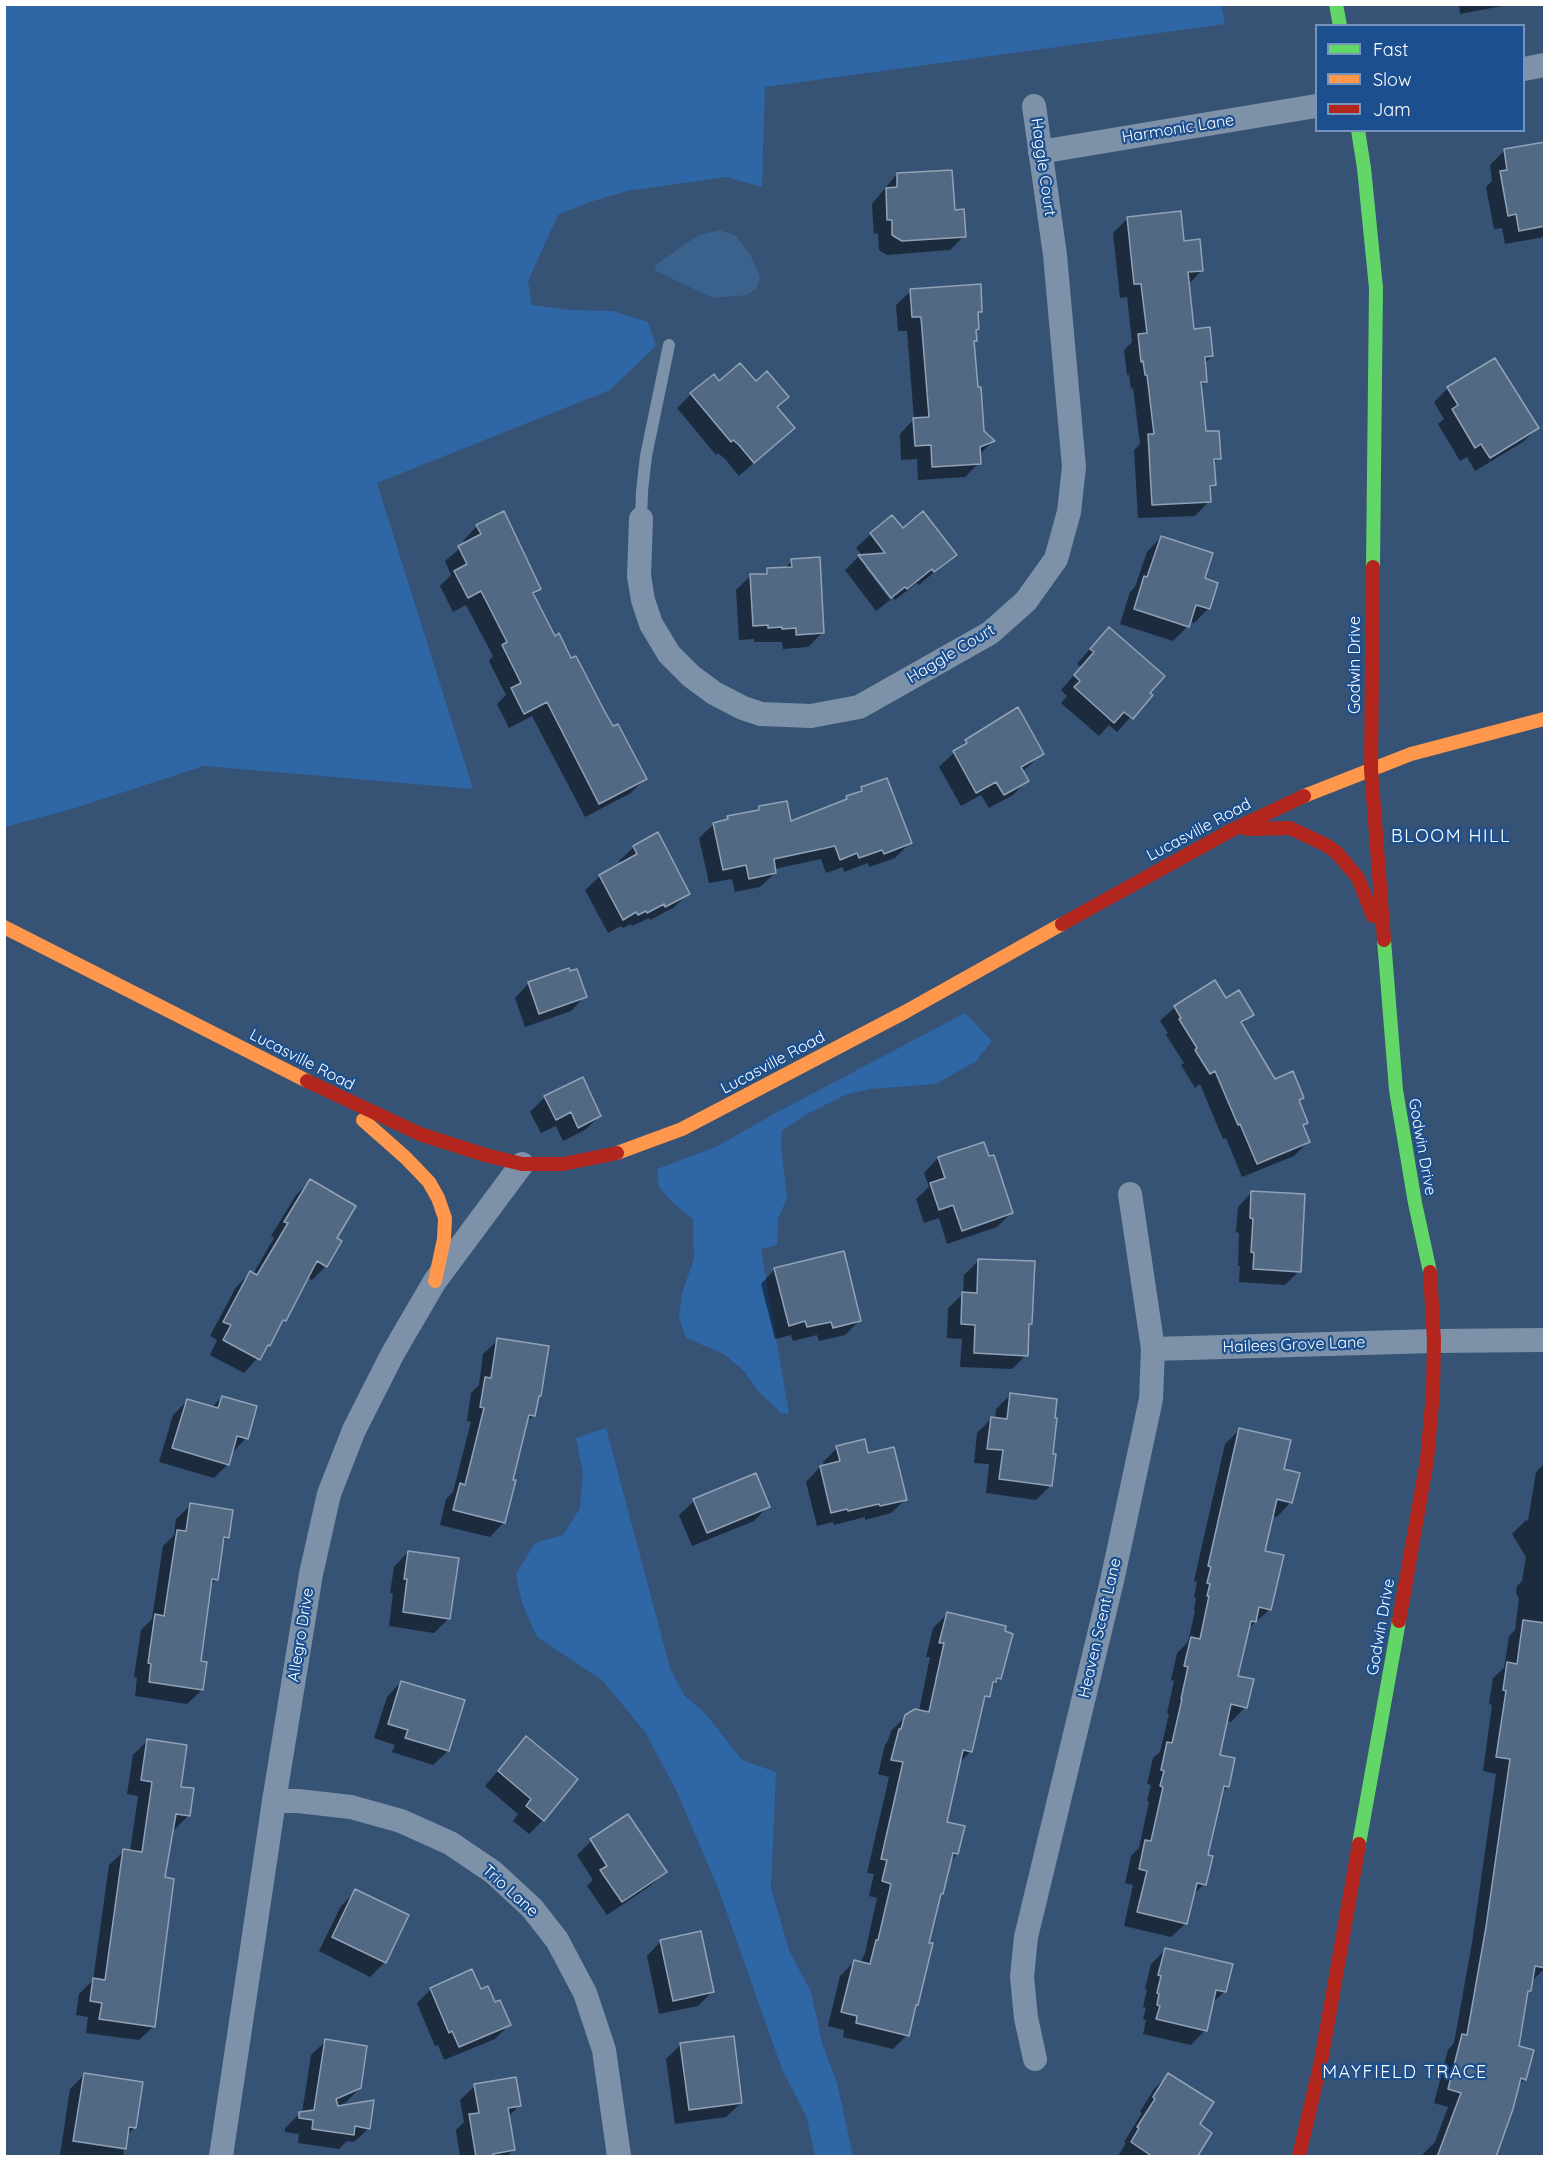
<!DOCTYPE html>
<html>
<head>
<meta charset="utf-8">
<style>
	body { margin:0 }
	#map { position:relative; width:1549px; height:2161px; overflow:hidden; background:#365274; font-family:Quicksand,sans-serif }
	canvas { display:block }
	.frame { position:absolute; inset:0; border:6px solid #fff; pointer-events:none }
	.legend { position:absolute; left:1315px; top:24px; width:210px; height:108px; box-sizing:border-box; background:#1b4f8f; border:2px solid #7695bc; margin:0; padding:8px 10px; list-style:none; font-size:18px; color:#fff }
	.legend li { display:flex; align-items:center; gap:12px; height:30px }
	.legend b { width:30px; border:2px solid #7695bc }
</style>
</head>
<body>
<div id="map">
<canvas width="1549" height="2161"></canvas>
<div class="frame"></div>
<ul class="legend">
<li><b style="height:8px;background:#63d668"></b>Fast</li>
<li><b style="height:8px;background:#ff974d"></b>Slow</li>
<li><b style="height:8px;background:#b3261e"></b>Jam</li>
</ul>
</div>
<script>
const g = document.querySelector('canvas').getContext('2d');
g.lineJoin = 'round';
function fillPath(path, color) { g.fillStyle = color; g.fill(path, 'evenodd'); }
const toPath = rows => new Path2D(rows.map(r => 'M' + r).join(''));
function trace(path, color, width, dash) { g.strokeStyle = color; g.lineWidth = width; g.lineCap = dash ? 'butt' : 'round'; g.setLineDash(dash || []); g.stroke(path); }
function drawText(font, color, halo, rows, align = 'center') {
  g.font = font + ' Quicksand,sans-serif'; g.lineWidth = 4.5; g.setLineDash([]); g.textBaseline = 'middle'; g.strokeStyle = halo; g.fillStyle = color; for (const [text, x, y, turn = 0] of rows) {
    g.save(); g.translate(x, y); g.rotate((+turn || 0) * Math.PI / 180); g.textAlign = isNaN(turn) ? turn : align; if (halo) g.strokeText(text, 0, 0); g.fillText(text, 0, 0); g.restore();
  }
}
const green = toPath([
	[5,4,1221,4,1225,24,765,87,762,187,726,177,627,191,590,202,558,215,528,281,532,305,569,310,613,311,648,322,656,346,610,390,377,483,473,789,204,766,75,808,5,827],
	[965,1013,992,1041,976,1061,936,1084,871,1089,847,1094,807,1114,782,1131,781,1145,787,1198,778,1219,777,1245,761,1249,789,1414,781,1413,758,1391,744,1371,724,1354,686,1338,679,1318,682,1293,694,1259,693,1219,671,1201,659,1187,657,1169,716,1147,772,1115],
	[606,1428,670,1668,684,1695,704,1712,742,1760,776,1772,771,1888,789,1950,811,1992,822,2043,837,2083,853,2156,815,2156,807,2118,782,2069,718,1888,676,1790,645,1732,603,1681,537,1637,522,1603,516,1574,535,1543,563,1535,580,1508,583,1474,576,1438]
]);
const water = toPath([
	[719,230,736,236,751,255,760,277,756,289,747,295,713,298,656,271,655,265,697,236]
]);
const shadow = toPath([
	[1459,4,1513,4,1460,14],
	[1544,144,1544,237,1505,244,1502,228,1494,229,1486,187,1492,181,1490,165,1504,151],
	[897,174,953,211,964,236,950,250,887,255,879,250,878,233,874,234,872,204],
	[1127,219,1183,242,1202,270,1188,285,1192,330,1212,356,1204,364,1206,381,1200,387,1204,433,1219,458,1213,464,1214,485,1208,491,1209,501,1195,516,1138,518,1134,450,1140,444,1133,388,1131,389,1129,375,1127,375,1124,350,1132,342,1127,297,1120,298,1113,233],
	[911,291,980,311,976,315,977,329,975,331,976,341,973,343,982,432,993,441,979,455,979,463,965,477,918,480,917,459,901,460,900,434,914,419,907,331,898,331,896,305],
	[719,383,776,408,793,428,739,476,725,459,718,453,716,455,677,408,691,394],
	[1448,388,1537,428,1523,442,1475,471,1467,457,1460,461,1438,424,1444,419,1434,402],
	[477,526,540,589,533,596,555,638,645,778,631,793,585,817,532,716,509,728,497,704,506,695,489,661,493,656,466,605,453,612,440,586,451,575,445,561,465,544,463,541],
	[903,530,955,554,919,585,917,583,895,600,869,567,865,567,892,602,890,600,876,611,845,570,859,556,863,556,856,548,871,534],
	[1161,537,1203,579,1216,584,1208,609,1194,623,1189,621,1187,627,1173,641,1120,624,1130,592,1135,587,1147,552],
	[792,561,823,632,808,647,783,649,782,642,754,642,754,639,739,640,736,590,750,576,762,576,768,570,784,569],
	[1095,643,1151,695,1117,732,1109,725,1099,736,1061,703,1067,696,1061,690,1081,667,1077,664],
	[966,741,1042,754,1022,772,1027,780,1013,795,989,808,981,795,961,806,939,767],
	[862,789,910,843,895,858,869,867,868,863,844,872,843,867,826,873,821,859,774,869,775,873,760,887,735,892,732,879,709,883,699,838,714,824,724,822,728,818,755,812,760,808,790,823,842,803],
	[634,847,688,894,673,908,650,920,649,918,632,926,631,924,623,928,621,926,608,933,585,890,600,876,621,865,619,861],
	[529,983,585,996,571,1011,525,1027,515,998],
	[1226,1000,1252,1015,1241,1025,1275,1080,1303,1097,1298,1102,1306,1123,1302,1127,1308,1142,1294,1156,1242,1177,1226,1138,1223,1139,1200,1084,1195,1088,1181,1065,1184,1063,1166,1035,1168,1033,1160,1021,1175,1007],
	[545,1097,600,1116,585,1130,563,1141,556,1126,541,1133,530,1112],
	[983,1143,1011,1213,997,1227,947,1244,939,1218,924,1223,916,1199,929,1187,924,1173,938,1158],
	[310,1181,335,1238,326,1266,312,1280,308,1278,269,1345,244,1373,210,1355,217,1340,210,1336,236,1287,250,1273,253,1274,274,1238,271,1236,296,1195],
	[1252,1192,1299,1271,1285,1285,1239,1282,1240,1266,1238,1266,1239,1233,1236,1232,1238,1207],
	[979,1260,1031,1323,1028,1326,1026,1355,1012,1369,960,1367,962,1339,947,1338,948,1308,963,1294,964,1275],
	[775,1269,860,1320,845,1335,819,1341,817,1335,793,1341,791,1335,775,1339,761,1284],
	[498,1340,537,1398,534,1415,525,1424,511,1481,504,1522,490,1537,440,1525,446,1499,453,1492,471,1422,467,1421,471,1393,479,1385,483,1354],
	[1010,1395,1051,1455,1051,1485,1036,1500,986,1493,989,1464,974,1463,977,1433,991,1419,995,1419,996,1409],
	[222,1397,246,1438,231,1454,228,1464,214,1478,159,1462,173,1415,187,1401,211,1408],
	[1239,1430,1282,1470,1291,1502,1277,1517,1272,1516,1263,1552,1270,1609,1248,1629,1236,1677,1245,1707,1231,1722,1226,1720,1218,1756,1234,1759,1227,1787,1221,1793,1207,1856,1204,1884,1192,1896,1186,1923,1171,1937,1124,1926,1133,1885,1125,1883,1131,1856,1139,1848,1149,1802,1147,1801,1151,1785,1147,1784,1153,1758,1160,1752,1169,1714,1167,1713,1174,1681,1171,1680,1177,1653,1188,1642,1195,1611,1194,1610,1196,1598,1194,1597,1197,1582,1194,1581,1225,1444],
	[1270,1496,1283,1499,1283,1502,1270,1499],
	[837,1448,867,1455,906,1499,891,1513,865,1520,865,1517,834,1525,833,1522,817,1526,806,1482,820,1467,824,1466,823,1462],
	[1544,1464,1544,1969,1531,1982,1530,1990,1526,1994,1517,2047,1525,2079,1518,2086,1494,2156,1421,2156,1435,2142,1448,2107,1434,2103,1448,2050,1454,2043,1472,1943,1496,1774,1483,1771,1492,1705,1489,1704,1493,1678,1504,1668,1509,1636,1515,1630,1519,1599,1516,1593,1517,1586,1522,1581,1526,1557,1512,1534,1526,1520,1528,1521,1536,1472],
	[755,1475,768,1506,754,1521,692,1546,679,1515,694,1501],
	[191,1505,228,1537,222,1543,216,1579,210,1586,199,1662,202,1690,187,1704,135,1696,137,1678,134,1677,141,1630,152,1619,163,1546,174,1535,176,1519],
	[408,1552,449,1618,434,1633,389,1626,393,1593,390,1593,394,1567],
	[947,1614,1000,1679,990,1688,988,1696,982,1702,971,1751,958,1764,945,1823,957,1854,949,1862,927,1944,917,2004,914,2008,907,2035,893,2049,843,2037,844,2030,828,2026,840,1976,854,1962,860,1963,865,1953,877,1898,869,1896,874,1874,867,1873,889,1777,878,1774,885,1745,888,1741,891,1731,906,1716,919,1711,930,1657,926,1657,933,1628],
	[401,1682,463,1701,448,1751,433,1765,392,1752,395,1745,374,1738,387,1697],
	[526,1738,543,1820,529,1834,513,1821,518,1814,485,1786],
	[148,1740,179,1788,189,1815,174,1830,171,1829,163,1878,154,2026,139,2040,86,2033,88,2017,76,2015,79,1994,93,1980,109,1865,124,1851,130,1852,138,1796,127,1794,133,1755],
	[628,1816,665,1872,650,1886,607,1915,587,1886,593,1880,577,1855,591,1841],
	[356,1891,385,1962,370,1977,319,1951,341,1906],
	[661,1941,712,1992,698,2006,659,2014,647,1956],
	[1165,1950,1225,1991,1211,2004,1205,2030,1191,2045,1143,2034,1146,2020,1143,2019,1146,2008,1143,2007,1147,1990,1145,1989,1151,1964],
	[431,1989,480,1991,494,2004,510,2024,495,2039,444,2060,438,2045,435,2046,417,2003],
	[326,2041,360,2088,345,2103,335,2107,369,2128,354,2142,347,2141,339,2149,298,2143,299,2134,285,2132,285,2128,299,2114,302,2113,311,2055],
	[681,2044,741,2103,726,2117,675,2124,666,2059],
	[1169,2074,1198,2125,1195,2156,1118,2156,1126,2143,1124,2142,1142,2113,1140,2112,1154,2089],
	[84,2075,135,2127,126,2136,123,2156,60,2155,70,2089],
	[475,2086,519,2106,508,2117,513,2150,507,2156,460,2156,456,2130,464,2122,460,2100]
]);
const building = toPath([
	[1545,142,1545,226,1519,231,1516,214,1508,216,1500,171,1507,170,1504,149,1545,142],
	[952,170,955,210,964,209,966,237,902,241,892,235,892,220,887,220,886,188,897,187,897,173,952,170],
	[1181,211,1184,241,1200,239,1203,271,1188,272,1194,329,1210,327,1213,356,1205,357,1207,382,1201,382,1206,431,1219,431,1221,459,1214,459,1216,485,1210,486,1211,502,1152,505,1148,434,1154,434,1147,375,1145,375,1143,361,1141,362,1138,334,1147,333,1141,284,1134,284,1127,217,1181,211],
	[981,284,982,312,978,312,979,329,976,330,977,341,974,341,978,387,981,387,984,431,995,441,980,447,981,464,932,467,931,445,915,446,913,418,929,417,921,317,912,317,910,289,981,284],
	[1495,358,1539,428,1490,458,1481,444,1475,448,1452,409,1458,405,1447,387,1495,358],
	[740,363,756,381,767,371,789,397,777,407,795,428,754,463,739,445,733,440,731,442,690,393,714,374,719,381,740,363],
	[504,511,541,589,533,593,555,636,559,633,571,658,576,656,605,712,613,726,618,724,647,779,599,804,547,702,524,714,511,688,521,683,502,645,507,642,481,591,468,598,454,571,467,564,458,546,481,534,476,525,504,511],
	[923,511,957,555,934,572,932,569,907,589,905,587,891,598,858,555,885,553,870,533,892,515,903,528,923,511],
	[1161,536,1213,553,1205,578,1218,583,1210,609,1196,605,1189,627,1134,609,1144,576,1147,577,1161,536],
	[820,557,824,633,796,635,796,628,782,629,782,627,768,628,768,625,753,626,750,574,767,574,767,568,792,567,791,559,820,557],
	[1109,627,1165,676,1150,693,1153,695,1133,719,1124,712,1114,723,1074,687,1080,681,1074,675,1094,652,1090,649,1109,627],
	[1018,707,1044,754,1021,767,1029,781,1004,795,996,782,976,793,953,751,967,743,965,740,1018,707],
	[887,778,912,843,884,854,882,850,859,858,857,853,840,860,835,846,774,859,776,873,749,879,746,865,723,870,713,823,728,819,727,816,759,810,759,806,787,801,791,821,847,799,846,796,862,791,861,787,887,778],
	[658,832,690,894,665,907,664,904,647,913,646,911,638,915,636,912,623,920,599,875,637,854,633,846,658,832],
	[569,968,570,971,577,969,587,997,539,1014,528,982,569,968],
	[1215,980,1226,998,1239,990,1254,1015,1241,1022,1275,1079,1293,1071,1304,1098,1299,1100,1308,1123,1303,1125,1310,1142,1257,1164,1240,1124,1238,1125,1215,1071,1210,1074,1195,1050,1197,1048,1179,1019,1181,1018,1174,1006,1215,980],
	[583,1077,601,1116,578,1128,571,1112,556,1120,544,1096,583,1077],
	[984,1142,989,1156,994,1155,1013,1213,962,1231,953,1205,939,1210,930,1183,945,1178,938,1157,984,1142],
	[310,1179,356,1206,337,1238,342,1241,327,1267,317,1261,286,1321,283,1320,270,1346,268,1345,260,1360,223,1340,231,1325,223,1322,250,1271,257,1275,288,1223,284,1222,310,1179],
	[1251,1191,1305,1194,1301,1272,1253,1269,1254,1253,1251,1252,1253,1219,1250,1218,1251,1191],
	[844,1251,861,1321,833,1328,831,1322,807,1327,805,1321,789,1326,774,1268,844,1251],
	[978,1259,1035,1261,1032,1324,1029,1324,1028,1356,974,1353,975,1325,961,1324,962,1292,977,1293,978,1259],
	[497,1338,549,1346,541,1396,539,1396,535,1416,529,1415,513,1480,516,1480,505,1523,453,1510,460,1483,465,1485,484,1408,480,1407,485,1377,491,1378,497,1338],
	[1010,1393,1057,1399,1055,1418,1057,1418,1053,1454,1056,1454,1052,1486,999,1479,1003,1450,987,1449,991,1417,1007,1419,1010,1393],
	[222,1396,257,1406,248,1439,237,1436,229,1465,172,1448,187,1399,218,1408,222,1396],
	[1239,1428,1291,1440,1284,1469,1300,1473,1292,1503,1277,1499,1265,1551,1284,1555,1271,1610,1259,1607,1256,1622,1251,1621,1238,1676,1254,1679,1247,1708,1231,1704,1220,1755,1235,1758,1229,1787,1224,1786,1208,1855,1213,1856,1206,1885,1197,1883,1187,1924,1137,1912,1147,1871,1139,1869,1145,1840,1151,1841,1163,1787,1160,1786,1164,1771,1161,1770,1167,1742,1172,1743,1182,1699,1181,1699,1188,1667,1184,1666,1191,1637,1200,1639,1209,1596,1207,1596,1210,1584,1207,1583,1211,1567,1208,1566,1239,1428],
	[865,1439,868,1453,894,1447,907,1500,880,1506,879,1504,848,1511,847,1509,831,1513,820,1466,840,1461,836,1446,865,1439],
	[756,1473,770,1507,707,1533,693,1499,756,1473],
	[190,1503,233,1510,229,1538,224,1537,218,1580,212,1579,201,1661,207,1662,203,1690,149,1682,151,1664,148,1663,155,1614,164,1616,177,1530,186,1531,190,1503],
	[408,1551,459,1558,450,1619,403,1612,407,1579,404,1579,408,1551],
	[947,1612,1006,1626,1005,1631,1013,1634,1001,1679,997,1678,996,1682,993,1682,990,1697,985,1696,972,1752,963,1750,947,1822,965,1826,958,1854,953,1853,943,1894,941,1894,929,1943,933,1943,918,2005,916,2005,909,2036,856,2023,857,2016,841,2012,854,1960,870,1964,876,1940,878,1940,891,1884,882,1881,887,1860,881,1859,903,1762,891,1760,899,1729,901,1729,905,1715,915,1709,929,1712,944,1643,939,1643,947,1612],
	[1523,1620,1545,1623,1545,1968,1535,1966,1531,1991,1528,1991,1519,2046,1534,2050,1526,2080,1521,2078,1513,2109,1496,2157,1437,2157,1461,2093,1448,2089,1462,2034,1467,2035,1486,1927,1510,1759,1496,1757,1506,1691,1503,1690,1507,1662,1517,1664,1523,1620],
	[401,1681,465,1700,449,1751,405,1738,408,1730,388,1724,401,1681],
	[526,1736,578,1779,544,1821,526,1806,531,1799,498,1771,526,1736],
	[147,1739,187,1745,181,1787,194,1788,190,1816,176,1814,165,1877,174,1879,155,2027,99,2019,102,2003,90,2001,93,1978,105,1980,123,1849,142,1852,152,1782,141,1780,147,1739],
	[628,1814,667,1872,622,1902,600,1870,607,1866,590,1839,628,1814],
	[355,1889,409,1915,386,1963,332,1937,355,1889],
	[701,1931,714,1992,673,2001,660,1940,701,1931],
	[1165,1948,1233,1964,1226,1992,1216,1990,1207,2031,1156,2019,1160,2006,1157,2005,1159,1994,1157,1993,1161,1976,1158,1975,1165,1948],
	[472,1969,481,1989,488,1986,495,2002,500,2000,511,2025,459,2047,452,2031,449,2033,430,1988,472,1969],
	[734,2036,742,2103,689,2110,680,2043,734,2036],
	[325,2039,367,2046,361,2088,336,2099,338,2106,374,2100,370,2129,355,2126,354,2135,312,2129,313,2120,299,2118,299,2112,314,2110,325,2039],
	[84,2073,143,2082,136,2128,129,2127,126,2149,73,2141,84,2073],
	[1168,2073,1214,2102,1200,2124,1212,2133,1197,2157,1153,2157,1131,2142,1139,2128,1137,2127,1155,2099,1153,2097,1168,2073],
	[516,2077,521,2106,508,2108,515,2150,493,2154,491,2157,476,2157,469,2114,479,2113,474,2084,516,2077]
]);
const lane = toPath([
	[641,519,642,491,646,456,669,345]
]);
const street = toPath([
	[1524,69,1544,65],
	[1040,152,1316,106],
	[641,519,639,576,643,600,651,624,669,654,691,676,714,693,743,708,761,714,811,716,859,707,990,633,1026,601,1056,559,1069,512,1074,467,1055,255,1034,106],
	[1153,1349,1434,1341,1544,1340],
	[274,1801,298,1801,351,1807,401,1821,450,1843,493,1872,532,1908,557,1940,585,1993,604,2050,619,2156],
	[1035,2059,1026,2018,1022,1977,1026,1937,1112,1581,1151,1399,1153,1349,1130,1194],
	[221,2156,274,1801,311,1574,329,1494,354,1430,393,1353,435,1281,522,1164]
]);
const fast = toPath([
	[1336,4,1340,26],
	[1358,130,1364,168,1376,288,1373,567],
	[1384,940,1396,1090,1415,1203,1430,1272],
	[1359,1844,1399,1621]
]);
const slow = toPath([
	[1304,796,1411,754,1544,719],
	[4,927,307,1081],
	[363,1120,406,1158,429,1182,438,1198,445,1218,444,1239,435,1281],
	[617,1153,682,1129,905,1012,1062,924]
]);
const jam = toPath([
	[1373,567,1371,769,1384,940],
	[1247,829,1290,828,1326,845,1337,853,1358,878,1373,916],
	[1062,924,1230,831,1304,796],
	[307,1081,420,1134,485,1155,522,1164,563,1164,617,1153],
	[1399,1621,1427,1460,1433,1392,1434,1341,1430,1272],
	[1299,2156,1321,2061,1359,1844]
]);
const streetNames = [
	["Harmonic Lane",1178,129,-9],
	["Haggle Court",1043,167,82],
	["Haggle Court",951,654,-31],
	["Godwin Drive",1355,665,-90],
	["Lucasville Road",1199,830,-28],
	["Lucasville Road",302,1060,27],
	["Lucasville Road",773,1063,-28],
	["Godwin Drive",1422,1147,80],
	["Hailees Grove Lane",1294,1345,-2],
	["Godwin Drive",1381,1627,-80],
	["Heaven Scent Lane",1100,1628,-77],
	["Allegro Drive",301,1635,-81],
	["Trio Lane",510,1891,42]
];
const neighbourhoodNames = [
	["BLOOM HILL",1451,837],
	["MAYFIELD TRACE",1405,2073]
];
fillPath(green, '#2f66a5');
fillPath(water, '#3b618d');
fillPath(shadow, '#0007');
fillPath(building, '#526984');
trace(building, '#92a2b6', 1.5);
trace(lane, '#7d92a8', 12);
trace(street, '#7d92a8', 24);
trace(fast, '#63d668', 14);
trace(slow, '#ff974d', 14);
trace(jam, '#b3261e', 14);
drawText('16px', '#fff', '#1b4f8f', streetNames);
g.letterSpacing = '1.5px';
drawText('18px', '#fff', '#1b4f8f', neighbourhoodNames);
g.letterSpacing = '0px';
</script>
</body>
</html>
